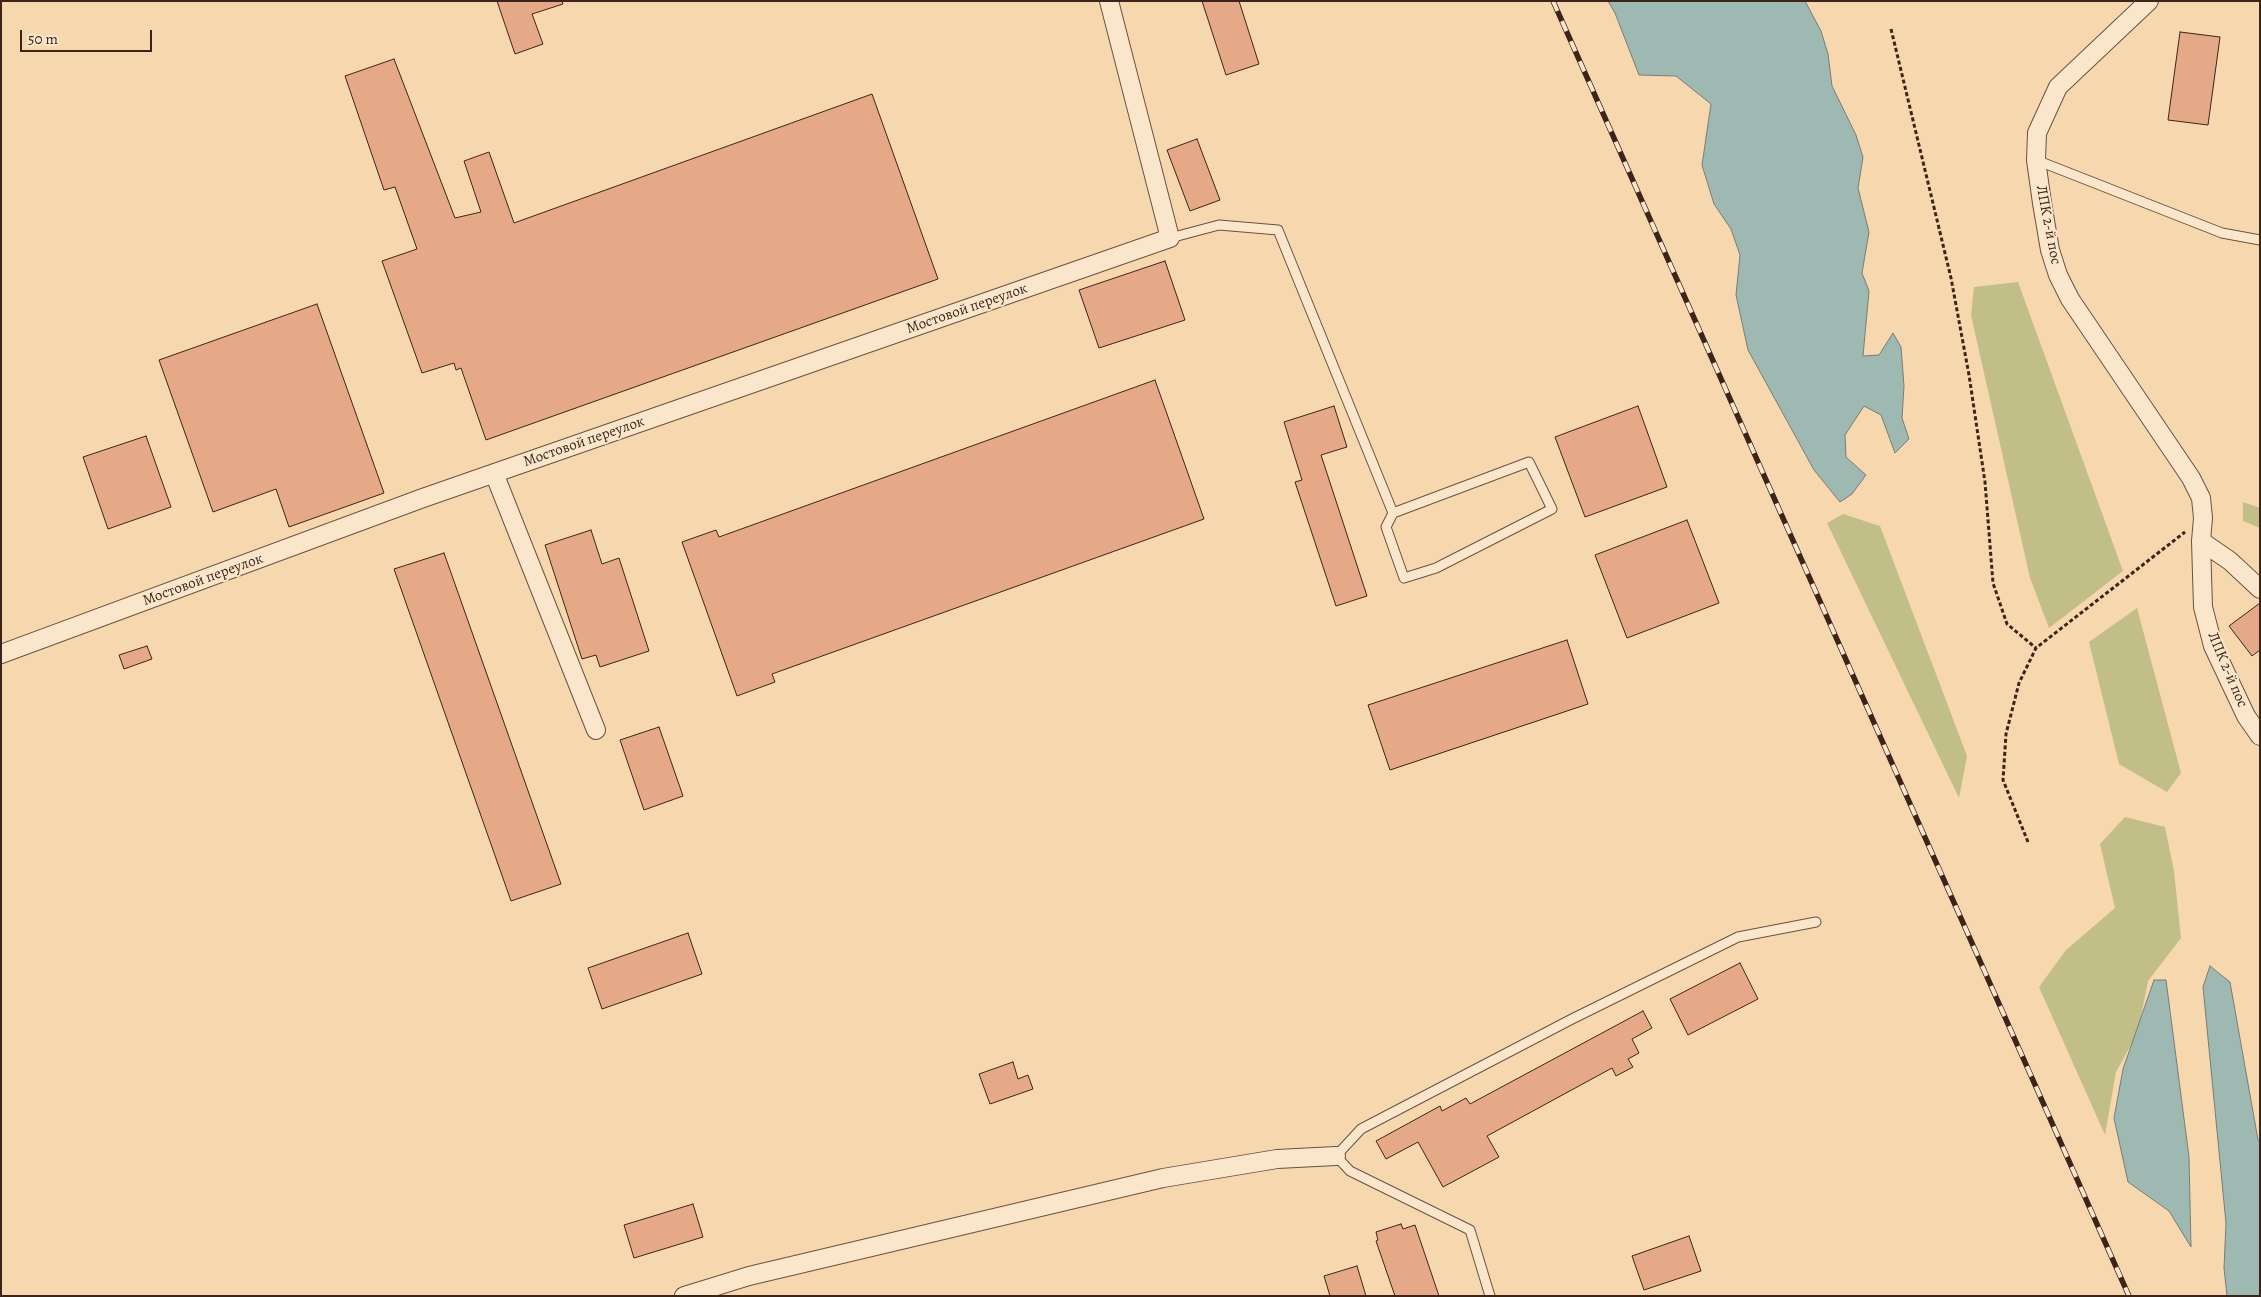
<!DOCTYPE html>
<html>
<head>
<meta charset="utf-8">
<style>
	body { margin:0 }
	#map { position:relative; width:2261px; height:1297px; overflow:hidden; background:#f7d8ae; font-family:Alegreya,serif }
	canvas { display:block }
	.frame { position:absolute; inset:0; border:2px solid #3c241b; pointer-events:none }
	.scale { position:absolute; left:20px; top:30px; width:132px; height:22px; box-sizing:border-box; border:2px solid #3c241b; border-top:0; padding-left:6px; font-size:15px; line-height:18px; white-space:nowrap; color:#3c241b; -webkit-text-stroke:4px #fae6ca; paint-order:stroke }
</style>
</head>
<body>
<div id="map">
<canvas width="2261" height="1297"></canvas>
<div class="frame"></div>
<div class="scale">50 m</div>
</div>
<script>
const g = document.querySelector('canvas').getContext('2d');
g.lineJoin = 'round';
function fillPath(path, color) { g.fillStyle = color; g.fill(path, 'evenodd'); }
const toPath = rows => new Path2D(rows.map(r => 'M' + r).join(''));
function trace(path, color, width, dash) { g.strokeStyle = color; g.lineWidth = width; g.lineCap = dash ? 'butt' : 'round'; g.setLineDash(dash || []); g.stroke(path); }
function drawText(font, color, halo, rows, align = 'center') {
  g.font = font + ' Alegreya,serif'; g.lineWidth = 4; g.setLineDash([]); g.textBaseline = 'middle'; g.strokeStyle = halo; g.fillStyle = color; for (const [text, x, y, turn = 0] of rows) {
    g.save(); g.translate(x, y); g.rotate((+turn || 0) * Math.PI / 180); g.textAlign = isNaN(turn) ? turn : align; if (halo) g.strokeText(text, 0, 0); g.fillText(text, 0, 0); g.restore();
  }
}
const green = toPath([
	[2018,282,2123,571,2049,628,2030,578,1971,315,1974,287],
	[2243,502,2260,508,2260,528,2243,521],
	[1843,514,1880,526,1967,756,1959,798,1827,523],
	[2137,608,2181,773,2167,792,2119,764,2089,642],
	[2125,817,2165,827,2174,871,2181,938,2148,981,2138,1032,2116,1072,2105,1135,2039,987,2066,950,2115,908,2100,844]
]);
const water = toPath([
	[1608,1,1805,1,1821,31,1828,54,1832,86,1856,135,1863,157,1858,188,1869,232,1862,273,1869,291,1863,356,1879,355,1893,333,1901,347,1904,386,1902,418,1909,439,1895,453,1881,415,1864,406,1845,435,1846,457,1866,475,1852,494,1840,502,1814,470,1748,350,1736,295,1740,255,1731,229,1714,204,1702,165,1711,104,1676,76,1639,75,1615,13,1608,1],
	[2210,966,2230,982,2258,1140,2260,1141,2260,1296,2227,1296,2224,1268,2226,1223,2203,987,2210,966],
	[2154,980,2166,980,2189,1157,2191,1247,2169,1211,2128,1182,2114,1118,2123,1069,2154,980]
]);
const building = toPath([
	[497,1,562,1,563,4,532,14,543,44,515,54,497,1],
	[1202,1,1239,1,1259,64,1226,75,1202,1],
	[2180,32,2220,37,2208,125,2168,120,2180,32],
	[394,59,455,218,481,212,464,161,489,152,514,223,872,94,938,279,486,440,461,368,456,370,454,363,422,373,382,261,417,249,395,187,384,190,345,76,394,59],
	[1197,139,1220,200,1190,211,1167,150,1197,139],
	[1165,261,1185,320,1099,348,1079,290,1165,261],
	[317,304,384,493,289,527,276,489,213,512,159,360,317,304],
	[1155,380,1204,519,772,674,775,682,737,696,682,542,716,530,719,537,1155,380],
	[1334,406,1347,447,1321,455,1367,596,1336,606,1295,482,1302,480,1284,422,1334,406],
	[1638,406,1667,487,1585,517,1555,437,1638,406],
	[146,436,171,507,108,529,83,457,146,436],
	[1687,520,1719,603,1627,638,1595,555,1687,520],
	[591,530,602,564,619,558,649,651,600,667,596,655,582,659,545,545,591,530],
	[444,553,561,884,511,901,394,569,444,553],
	[2260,603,2260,650,2252,656,2229,626,2260,603],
	[1567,640,1588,704,1390,770,1368,705,1567,640],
	[147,646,152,659,124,669,119,655,147,646],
	[659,727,683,796,644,810,620,740,659,727],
	[688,933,702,974,602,1009,588,968,688,933],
	[1740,963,1758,999,1688,1035,1670,999,1740,963],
	[1643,1011,1652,1028,1632,1039,1639,1053,1628,1059,1633,1067,1616,1076,1612,1068,1487,1136,1499,1157,1443,1187,1418,1142,1386,1159,1376,1141,1440,1106,1442,1111,1466,1098,1470,1104,1643,1011],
	[1013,1062,1018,1079,1028,1075,1033,1089,990,1104,979,1074,1013,1062],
	[693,1204,703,1237,634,1258,624,1225,693,1204],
	[1401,1224,1403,1229,1415,1225,1439,1296,1395,1296,1376,1241,1378,1240,1376,1232,1401,1224],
	[1689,1236,1701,1271,1644,1290,1632,1256,1689,1236],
	[1357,1266,1366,1296,1330,1296,1324,1276,1357,1266]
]);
const path = toPath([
	[1891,29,1951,278,1969,375,1985,482,1993,583,2007,624,2036,648],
	[2028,842,2003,780,2006,734,2019,683,2036,648,2185,532]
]);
const service = toPath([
	[2036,160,2222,233,2260,240],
	[1170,238,1219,225,1278,230,1393,513,1386,527,1404,578,1436,568,1552,509,1529,462,1393,513],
	[1490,1296,1470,1230,1350,1171,1336,1156,1361,1129,1572,1019,1738,937,1816,922]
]);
const minor = toPath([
	[2149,1,2058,87,2037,133,2036,160,2042,203,2050,250,2058,275,2070,299,2191,478,2201,498,2203,518,2201,541,2230,561,2260,589],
	[494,473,596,730],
	[2201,541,2203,607,2213,646,2246,716,2260,736],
	[1,654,423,498,1170,238,1109,1],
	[684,1296,749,1276,1163,1178,1277,1159,1336,1156]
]);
const rail = toPath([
	[1553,1,2129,1296]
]);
const streetNames = [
	["ЛПК 2-й пос",2048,225,79],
	["Мостовой переулок",967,309,-19],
	["Мостовой переулок",584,442,-19],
	["Мостовой переулок",203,580,-20],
	["ЛПК 2-й пос",2227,670,67]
];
fillPath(green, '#c1be88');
fillPath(water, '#9eb8b2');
trace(water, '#777d76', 1);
fillPath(building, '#e5a988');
trace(building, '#3c241b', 1);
trace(service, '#6b5140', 11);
trace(minor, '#6b5140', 20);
trace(path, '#3c241b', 3, [4, 2.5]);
trace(service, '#fae6ca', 9);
trace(minor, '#fae6ca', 18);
trace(rail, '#3c241b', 5.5);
trace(rail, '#fae6ca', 4, [11]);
drawText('15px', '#3c241b', '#fae6ca', streetNames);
</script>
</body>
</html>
